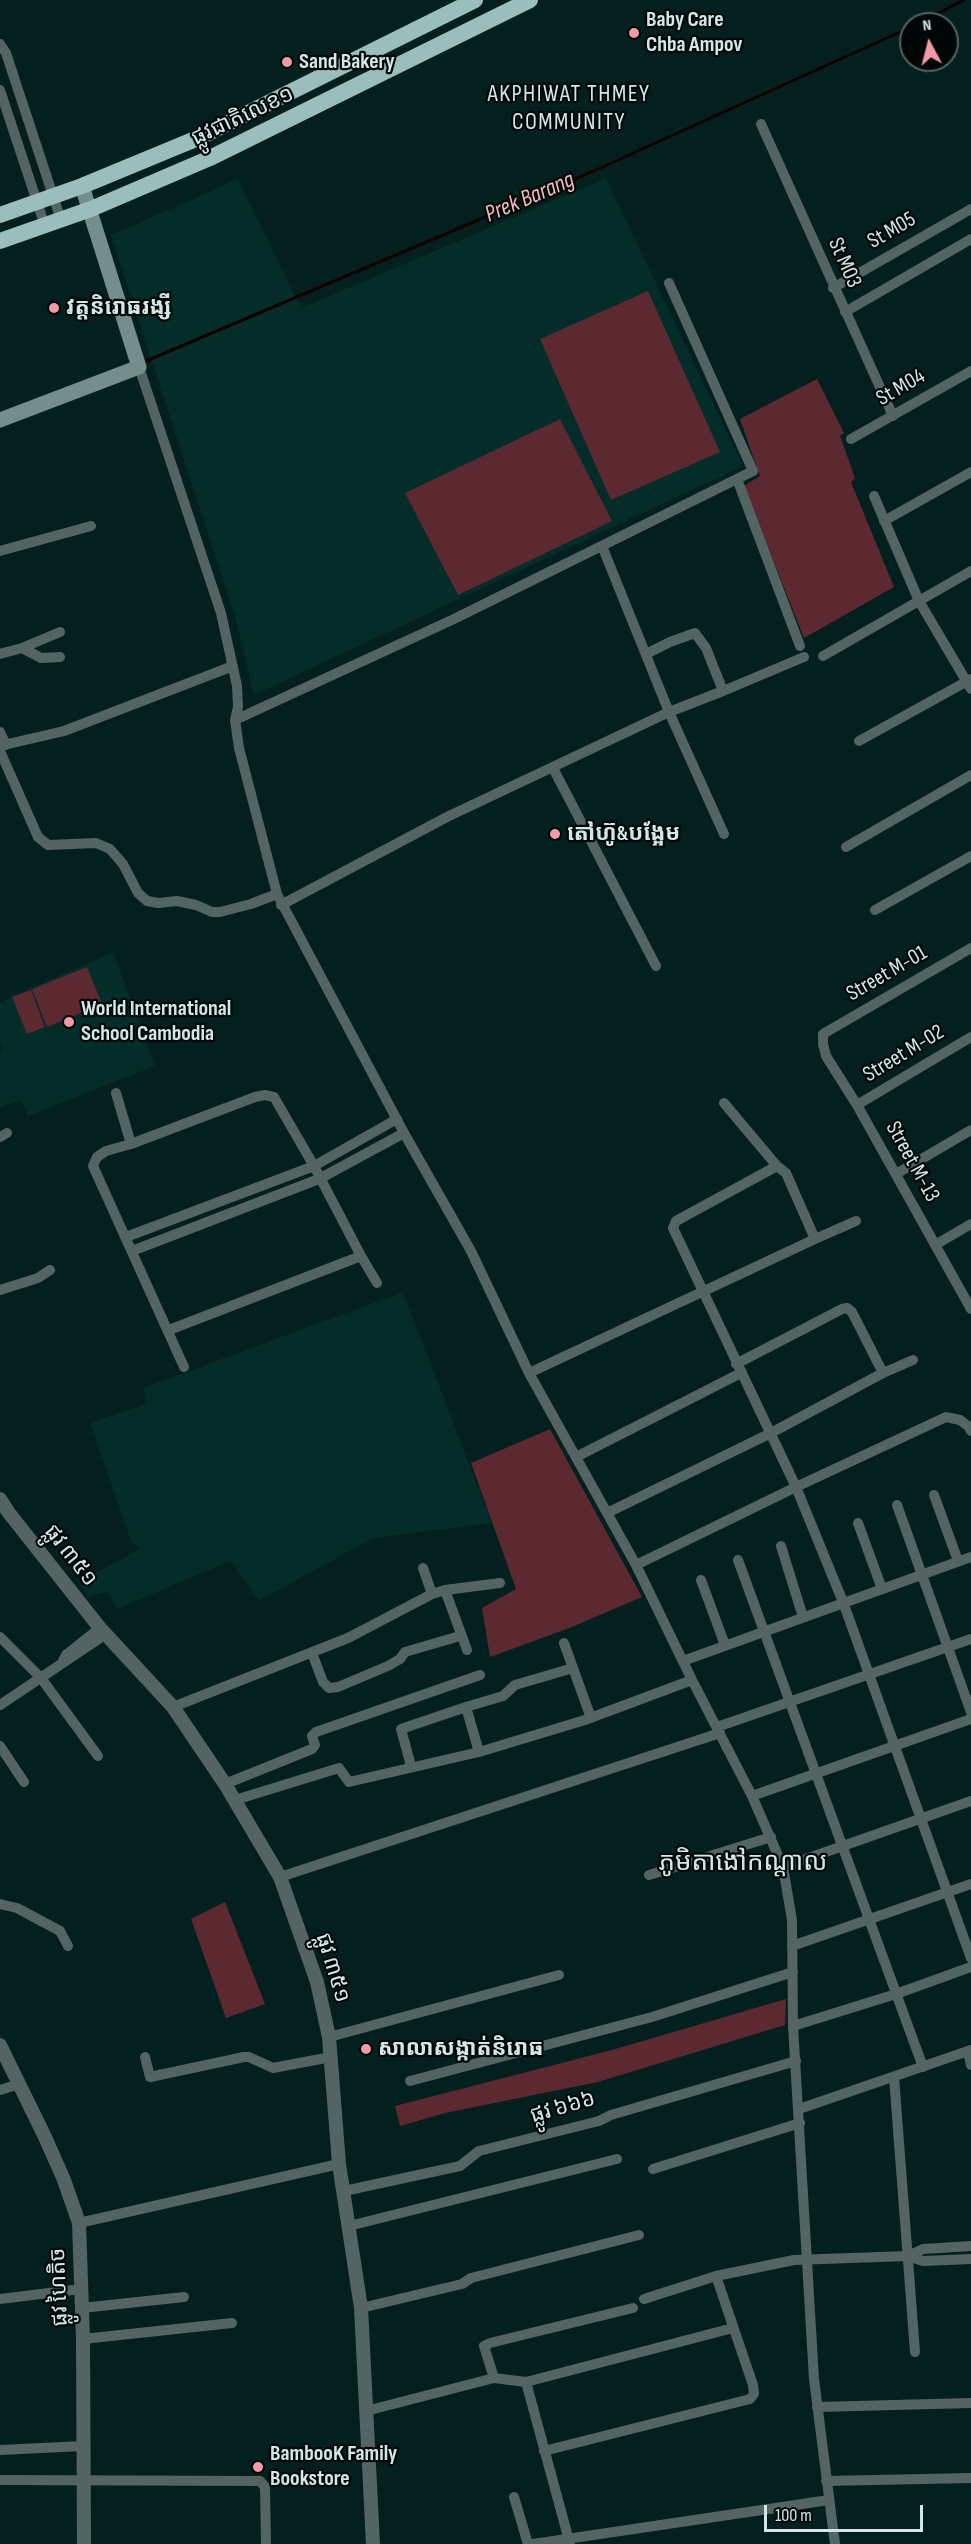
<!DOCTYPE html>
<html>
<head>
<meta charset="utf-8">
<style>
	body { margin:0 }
	#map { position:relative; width:971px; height:2544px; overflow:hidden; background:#03201e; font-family:"Sofia Sans Condensed",sans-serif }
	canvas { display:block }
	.north { position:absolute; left:899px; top:12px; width:60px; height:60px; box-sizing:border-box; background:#000807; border:2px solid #546260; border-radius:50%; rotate:353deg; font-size:16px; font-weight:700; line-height:24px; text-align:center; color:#d3e8e6 }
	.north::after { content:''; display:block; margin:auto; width:21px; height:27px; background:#f49aa5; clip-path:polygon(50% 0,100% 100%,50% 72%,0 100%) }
	.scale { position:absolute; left:764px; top:2505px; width:159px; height:27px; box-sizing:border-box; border:3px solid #d3e8e6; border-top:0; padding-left:8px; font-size:18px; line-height:21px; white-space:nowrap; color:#d3e8e6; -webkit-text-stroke:4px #000807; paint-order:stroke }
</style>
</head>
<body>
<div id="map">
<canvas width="971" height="2544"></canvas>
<div class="north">N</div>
<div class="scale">100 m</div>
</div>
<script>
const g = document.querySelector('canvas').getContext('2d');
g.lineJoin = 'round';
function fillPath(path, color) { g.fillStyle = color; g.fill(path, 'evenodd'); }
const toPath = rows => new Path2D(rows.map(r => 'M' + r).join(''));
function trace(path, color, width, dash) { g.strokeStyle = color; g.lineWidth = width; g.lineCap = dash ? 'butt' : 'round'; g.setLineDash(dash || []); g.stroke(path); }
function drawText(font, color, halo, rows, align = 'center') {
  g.font = font + ' "Sofia Sans Condensed","Noto Sans Khmer",sans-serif'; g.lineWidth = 4.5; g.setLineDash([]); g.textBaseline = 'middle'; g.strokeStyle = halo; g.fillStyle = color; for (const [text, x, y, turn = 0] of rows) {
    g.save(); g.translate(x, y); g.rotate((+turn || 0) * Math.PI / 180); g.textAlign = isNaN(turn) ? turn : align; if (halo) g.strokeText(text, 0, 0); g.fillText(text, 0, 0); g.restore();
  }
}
const built = toPath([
	[606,178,743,466,254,695,235,617,111,235,238,179,301,308],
	[113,952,155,1066,28,1116,21,1100,0,1108,0,1052,3,1051,0,1042,0,1002],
	[403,1292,492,1523,373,1538,259,1601,230,1561,117,1609,107,1591,88,1597,79,1581,140,1549,131,1541,90,1423,146,1404,143,1388]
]);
const green = toPath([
	[648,291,720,452,611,500,540,339],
	[817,379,844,433,840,436,855,478,851,482,894,587,804,638,744,486,760,476,740,419],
	[560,419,612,521,458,595,405,493],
	[87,967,102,1004,47,1027,32,989],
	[31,990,45,1027,27,1034,12,997],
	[550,1429,642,1597,572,1627,490,1657,482,1608,516,1589,471,1463],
	[225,1902,265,2004,226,2018,191,1919],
	[786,1999,785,2025,598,2082,445,2113,400,2126,395,2106,612,2050]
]);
const stream = toPath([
	[917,24,964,0],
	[146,361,596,170,911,27]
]);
const minor = toPath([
	[0,44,6,53,61,220],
	[0,90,45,226],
	[761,124,893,416],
	[833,288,971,209],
	[845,312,971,239],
	[139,367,221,613,237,686,238,707,235,720,239,748,277,894,404,1133,471,1251,529,1373,636,1565,692,1680,752,1796,783,1867,792,1920,793,2026,814,2379,835,2544],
	[851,439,971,371],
	[737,479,800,646],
	[874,496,919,601,971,689],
	[884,521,971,472],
	[602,546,669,712,724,834],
	[0,551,91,526],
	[22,648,60,632],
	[0,654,22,648,41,658,60,657],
	[823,656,971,571],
	[723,691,804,657],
	[235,720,454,619,753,471,669,283],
	[0,732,6,745],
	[859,741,971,679],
	[0,746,64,731,233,666],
	[0,751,38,837,48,845,96,843,110,849,123,864,138,893,147,901,158,903,177,901,196,905,212,912,220,912,251,904,277,894],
	[553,768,656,966],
	[846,847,971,775],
	[281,905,447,817,669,712,723,691,706,648,695,633,670,642,646,654],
	[875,910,971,856],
	[971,948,823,1034,823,1044,826,1056,857,1105,971,1309],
	[116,1093,131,1144],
	[724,1103,777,1166,676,1221,673,1228,796,1487,843,1602,971,1958],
	[857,1105,971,1037],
	[0,1137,7,1133],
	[896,1174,971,1130],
	[126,1237,314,1166,397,1119],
	[815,1239,856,1221],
	[935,1245,971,1224],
	[132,1251,319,1179,404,1133],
	[361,1256,377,1283],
	[0,1290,38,1278,50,1270],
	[169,1330,361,1256,314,1166,274,1097,265,1095,255,1097,131,1144,106,1151,97,1157,93,1166,184,1367],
	[736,1364,842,1309,847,1308,852,1312,883,1373],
	[529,1373,815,1239,786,1173,777,1166],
	[576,1457,741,1373],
	[934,1495,958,1561],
	[897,1505,971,1712],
	[607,1513,769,1434,883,1373,913,1360],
	[858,1523,882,1589],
	[781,1546,803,1617],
	[738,1560,923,2067],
	[636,1565,796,1487,946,1417,960,1420,968,1426,971,1431],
	[423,1568,432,1594],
	[701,1580,725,1645],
	[445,1590,467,1650],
	[0,1637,41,1678,98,1756],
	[564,1643,591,1718],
	[312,1653,323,1682,329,1688,338,1687,388,1666,400,1659,405,1652,460,1636],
	[63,1661,66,1655,100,1628],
	[683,1661,971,1557],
	[0,1705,106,1634],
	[173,1707,348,1638,432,1594,445,1590,500,1583],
	[717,1727,971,1639],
	[0,1746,24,1782],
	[479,1752,466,1707,503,1696,515,1685,573,1668],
	[411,1766,401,1729,466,1707],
	[225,1784,312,1749,315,1745,312,1736,316,1732,480,1675],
	[752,1796,971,1719],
	[235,1800,339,1768,349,1782,479,1752,585,1720,692,1680],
	[783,1867,971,1801],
	[649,1875,771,1837],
	[280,1877,720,1733],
	[0,1904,17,1908,60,1931,68,1946],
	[792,1946,971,1884],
	[793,2026,896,1994,971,1967],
	[329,2037,559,1975],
	[968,2051,971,2065],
	[145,2057,150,2077,244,2057,249,2057,273,2068,331,2057],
	[894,2077,915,2352],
	[410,2081,652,2017,793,1972],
	[0,2090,20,2084],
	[799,2109,971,2050],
	[653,2169,800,2123],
	[344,2191,460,2166,479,2151,599,2121,611,2115,796,2061],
	[79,2223,339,2164],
	[349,2226,617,2159],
	[908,2256,923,2249,971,2246],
	[0,2299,81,2289],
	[644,2299,716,2276,794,2260,908,2256,923,2261,971,2259],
	[82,2308,184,2297],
	[361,2308,462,2284,471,2278,639,2235],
	[83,2339,232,2323],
	[494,2378,484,2346,490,2343,633,2308],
	[526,2382,570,2544],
	[817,2407,971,2403],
	[366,2411,494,2378,526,2382,733,2328],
	[0,2450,83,2446],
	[544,2451,750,2399,754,2394,753,2385,716,2276],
	[0,2480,260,2481,265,2487,266,2544],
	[826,2481,971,2478],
	[514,2497,528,2544],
	[533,2544,829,2500]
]);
const tertiary = toPath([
	[0,1499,9,1513,100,1628,173,1707,225,1784,280,1877,317,1982,329,2037,339,2164,361,2308,373,2544],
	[0,2045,45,2137,64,2180,79,2223,83,2339,84,2544]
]);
const secondary = toPath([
	[0,420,139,367,82,186]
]);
const trunk = toPath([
	[0,215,82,186,198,138,475,0],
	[0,241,91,209,210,158,530,0]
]);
const markers = [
	[634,33,6,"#f49aa5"],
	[287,62,6,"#f49aa5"],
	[54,308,6,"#f49aa5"],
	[555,834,6,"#f49aa5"],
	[69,1022,6,"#f49aa5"],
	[366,2049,6,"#f49aa5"],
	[258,2467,6,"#f49aa5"]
];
const poiNames = [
	["Baby Care",646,20],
	["Chba Ampov",646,45],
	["Sand Bakery",299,62],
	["វត្តនិរោធរង្សី",66,308],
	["តៅហ៊ូ&បង្អែម",567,834],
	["World International",81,1009],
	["School Cambodia",81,1034],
	["សាលាសង្កាត់និរោធ",378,2049],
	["BambooK Family",270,2454],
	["Bookstore",270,2479]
];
const streetNames = [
	["ផ្លូវជាតិលេខ១",243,117,-25],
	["St M05",892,231,-30],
	["St M03",844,263,66],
	["St M04",901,388,-30],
	["Street M-01",887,974,-30],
	["Street M-02",904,1054,-31],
	["Street M-13",912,1162,61],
	["ផ្លូវ ៣៥១",70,1556,52],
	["ផ្លូវ ៣៥១",332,1968,73],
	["ផ្លូវ ៦៦៦",563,2108,-16],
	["ផ្លូវ ហៃតិច",60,2287,-92]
];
const neighbourhoodNames = [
	["AKPHIWAT THMEY",569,95],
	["COMMUNITY",569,123]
];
const waterNames = [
	["Prek Barang",530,198,-23]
];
const quarterNames = [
	["ភូមិតាងៅកណ្តាល",743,1863]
];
fillPath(built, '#042c29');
fillPath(green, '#5d2931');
trace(stream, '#140001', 3);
trace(minor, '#546463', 10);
trace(tertiary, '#546463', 14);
trace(secondary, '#758e8c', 15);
trace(trunk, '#9abebb', 16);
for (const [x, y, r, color] of markers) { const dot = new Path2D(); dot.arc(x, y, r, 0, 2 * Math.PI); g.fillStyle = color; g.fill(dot); trace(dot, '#000807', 2); }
drawText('bold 22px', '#d3e8e6', '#000807', poiNames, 'left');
drawText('22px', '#d3e8e6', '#000807', streetNames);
g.letterSpacing = '1.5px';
drawText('24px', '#d3e8e6', '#000807', neighbourhoodNames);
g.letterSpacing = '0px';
drawText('italic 24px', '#f6b9bf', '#000807', waterNames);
drawText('26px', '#d3e8e6', '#000807', quarterNames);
</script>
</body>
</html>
